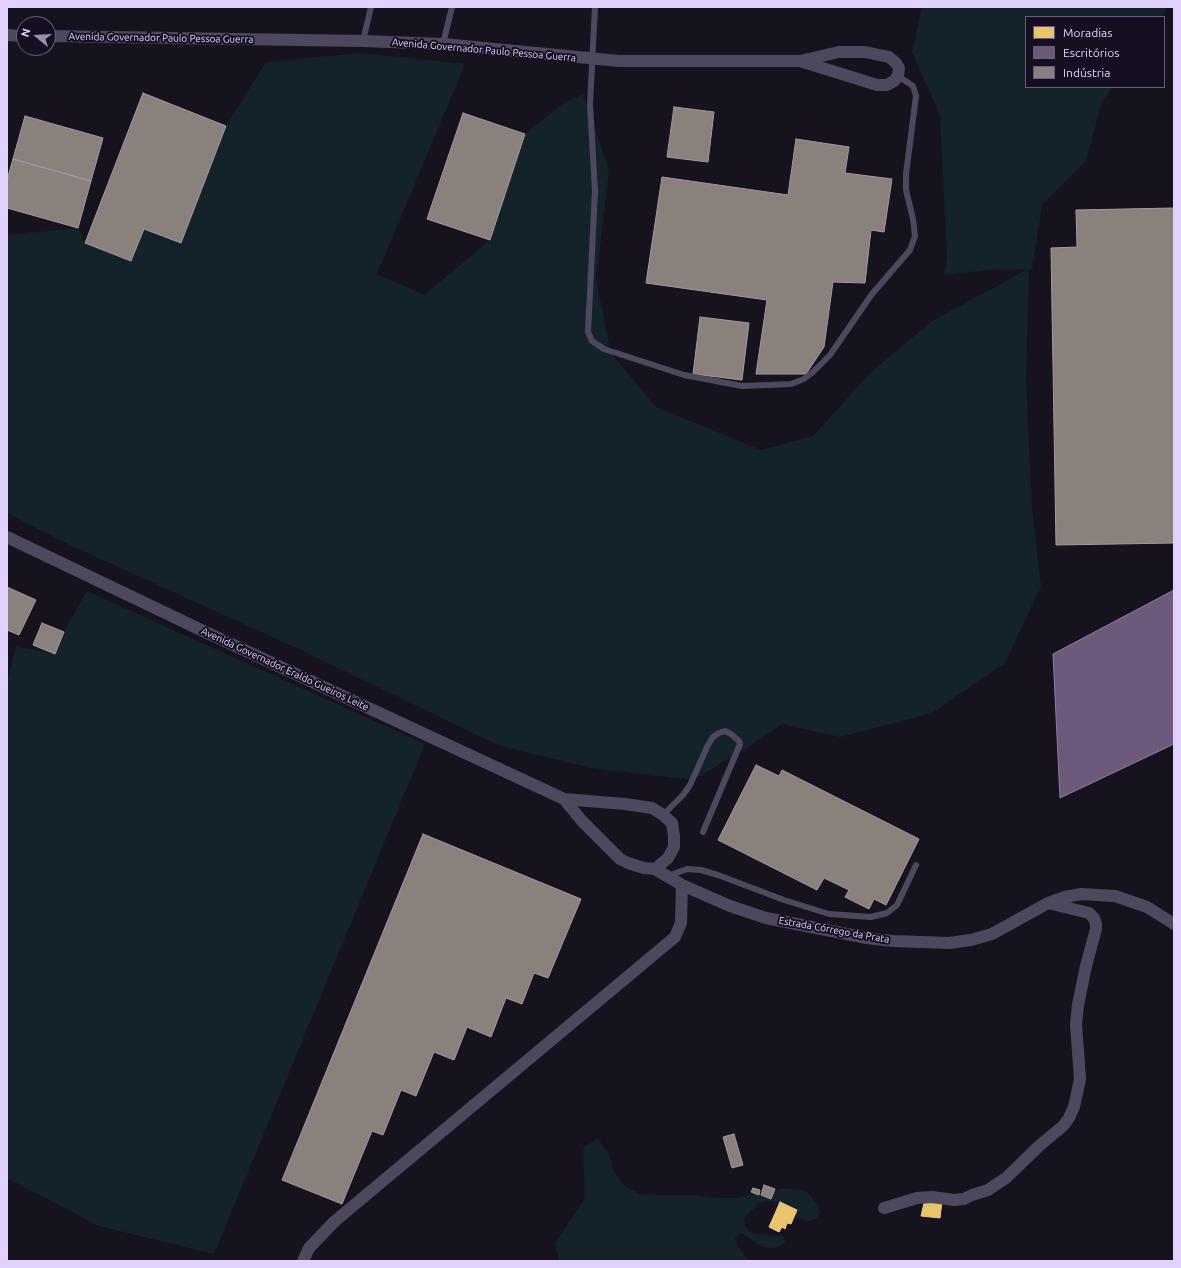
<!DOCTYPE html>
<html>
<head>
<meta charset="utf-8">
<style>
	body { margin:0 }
	#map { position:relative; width:1181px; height:1268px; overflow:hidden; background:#17131e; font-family:Ubuntu,sans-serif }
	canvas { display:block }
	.frame { position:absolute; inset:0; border:8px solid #e1d2fd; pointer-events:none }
	.legend { position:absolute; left:1025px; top:16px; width:140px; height:72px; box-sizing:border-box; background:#160f22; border:1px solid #675d7a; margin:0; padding:5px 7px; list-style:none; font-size:12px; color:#e1d2fd }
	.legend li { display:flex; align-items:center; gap:8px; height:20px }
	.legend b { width:20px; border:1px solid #675d7a }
	.north { position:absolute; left:16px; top:16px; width:40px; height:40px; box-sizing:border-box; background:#160f22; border:1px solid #675d7a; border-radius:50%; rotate:288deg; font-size:11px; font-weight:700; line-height:16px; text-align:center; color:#e1d2fd }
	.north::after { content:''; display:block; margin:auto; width:14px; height:18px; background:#9a8faf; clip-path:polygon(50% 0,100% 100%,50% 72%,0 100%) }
</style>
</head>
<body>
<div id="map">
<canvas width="1181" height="1268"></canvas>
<div class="frame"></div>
<ul class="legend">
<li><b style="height:11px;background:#e9c46a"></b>Moradias</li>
<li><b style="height:11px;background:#6d597a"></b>Escritórios</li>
<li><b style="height:11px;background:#8a817c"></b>Indústria</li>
</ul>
<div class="north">N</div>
</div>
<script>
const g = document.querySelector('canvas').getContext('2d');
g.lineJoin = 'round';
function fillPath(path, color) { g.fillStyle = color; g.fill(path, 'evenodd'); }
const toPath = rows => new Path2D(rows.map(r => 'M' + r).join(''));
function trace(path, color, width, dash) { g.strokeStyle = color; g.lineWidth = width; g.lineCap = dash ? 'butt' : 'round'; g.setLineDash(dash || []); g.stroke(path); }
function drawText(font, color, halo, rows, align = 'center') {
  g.font = font + ' Ubuntu,sans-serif'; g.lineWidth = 4; g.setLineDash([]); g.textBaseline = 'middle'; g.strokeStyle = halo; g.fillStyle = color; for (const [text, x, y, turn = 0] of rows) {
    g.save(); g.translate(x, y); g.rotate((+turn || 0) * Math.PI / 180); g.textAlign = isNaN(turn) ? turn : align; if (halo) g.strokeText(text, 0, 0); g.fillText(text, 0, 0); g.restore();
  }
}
const green = toPath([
	[922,7,1167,7,1162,17,1026,17,1026,87,1112,87,1101,104,1086,161,1042,205,1032,269,1029,269,1026,380,1032,510,1041,586,1005,663,932,713,840,737,782,724,745,749,693,780,592,768,500,746,303,651,57,539,7,513,7,235,78,228,85,243,131,261,144,229,181,243,226,126,266,62,362,53,465,64,377,274,424,295,490,240,525,134,562,104,583,94,609,170,596,280,611,353,656,407,761,450,813,436,871,372,932,321,1028,269,989,270,944,275,947,258,940,115,912,52],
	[87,591,425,744,214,1254,99,1226,7,1178,7,683,16,646,55,654,64,632],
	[598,1139,609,1154,614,1172,625,1186,640,1194,659,1195,694,1195,715,1198,736,1198,782,1189,797,1189,803,1190,809,1194,818,1206,820,1213,816,1219,809,1221,802,1220,796,1217,785,1208,773,1201,766,1201,759,1203,744,1218,745,1225,749,1231,756,1234,784,1236,785,1243,778,1247,772,1248,765,1247,758,1245,747,1236,740,1233,735,1238,737,1245,749,1261,559,1261,555,1243,585,1198,583,1147]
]);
const homes = toPath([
	[925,1199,942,1201,940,1218,921,1216,925,1199],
	[780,1202,797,1210,791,1224,787,1223,785,1229,782,1227,779,1232,769,1227,780,1202]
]);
const offices = toPath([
	[1174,590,1174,744,1060,798,1053,654,1174,590]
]);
const industry = toPath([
	[143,93,226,126,181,243,144,229,131,261,85,243,143,93],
	[674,107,714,112,708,162,667,157,674,107],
	[463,113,525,134,490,240,427,219,463,113],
	[25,116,103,138,91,181,13,159,25,116],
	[796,139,849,147,845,173,892,179,884,232,871,230,865,283,833,282,824,347,806,374,756,374,767,300,646,283,662,177,788,195,796,139],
	[13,159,91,181,78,228,7,208,7,180,13,159],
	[1174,208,1174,543,1056,545,1051,248,1077,247,1076,210,1174,208],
	[700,317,749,323,742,380,693,374,700,317],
	[7,587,36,600,19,635,7,630,7,587],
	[42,623,64,632,55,654,33,645,42,623],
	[756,765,779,776,782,770,919,839,886,905,874,899,869,909,845,897,849,890,824,878,817,890,718,840,756,765],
	[423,834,581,899,548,978,534,973,522,1004,506,998,491,1037,467,1027,454,1060,434,1052,416,1096,401,1090,383,1135,372,1131,342,1204,282,1180,423,834],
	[734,1134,743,1165,732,1168,723,1137,734,1134],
	[764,1185,775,1189,771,1199,761,1195,764,1185],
	[753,1188,760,1190,759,1195,751,1192,753,1188]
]);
const service = toPath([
	[595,7,590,104,595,191,588,332,592,341,604,349,684,375,742,386,791,384,804,379,813,372,830,355,872,294,910,250,915,236,913,219,906,190,906,174,916,96,913,86,898,76],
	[363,41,371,7],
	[443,44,452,7],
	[663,815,683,795,690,785,708,745,713,737,719,733,725,731,731,734,739,741,740,744,703,832],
	[668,876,687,869,701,870,718,875,784,900,829,914,871,917,887,913,897,905,916,865]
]);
const minor = toPath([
	[7,35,24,36],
	[48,36,363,41,443,44,619,61,800,61,839,52,865,52,889,57,896,63,899,68,898,76,894,81,887,85,877,85,800,61],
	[7,537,199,629,564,799,625,804,652,808,663,815,672,823,674,836,674,847,668,858,655,869,644,868,628,863,620,859,582,821,564,799],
	[655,869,682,885,730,906,766,918,867,938,893,941,949,943,971,940,992,934,1048,903,1065,897,1081,894,1115,896,1147,907,1174,924],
	[884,1208,917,1198,932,1197,954,1200,964,1199,972,1195,988,1190,1006,1178,1039,1146,1063,1126,1069,1118,1074,1107,1080,1079,1076,1024,1078,1005,1086,966,1096,929,1096,924,1094,918,1089,913,1048,903],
	[303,1261,309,1248,335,1221,675,937,681,923,682,885]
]);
const streetNames = [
	["Avenida Governador Paulo Pessoa Guerra",161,38,1],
	["Avenida Governador Paulo Pessoa Guerra",484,50,5],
	["Avenida Governador Eraldo Gueiros Leite",285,669,25],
	["Estrada Córrego da Prata",834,930,10]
];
fillPath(green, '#132329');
fillPath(homes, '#e9c46a');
trace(homes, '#e7c896', 1);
fillPath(offices, '#6d597a');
trace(offices, '#907da1', 1);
fillPath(industry, '#8a817c');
trace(industry, '#a499a3', 1);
trace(service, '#4e485e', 6);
trace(minor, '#4e485e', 12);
drawText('10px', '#e1d2fd', '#160f22', streetNames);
</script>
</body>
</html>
